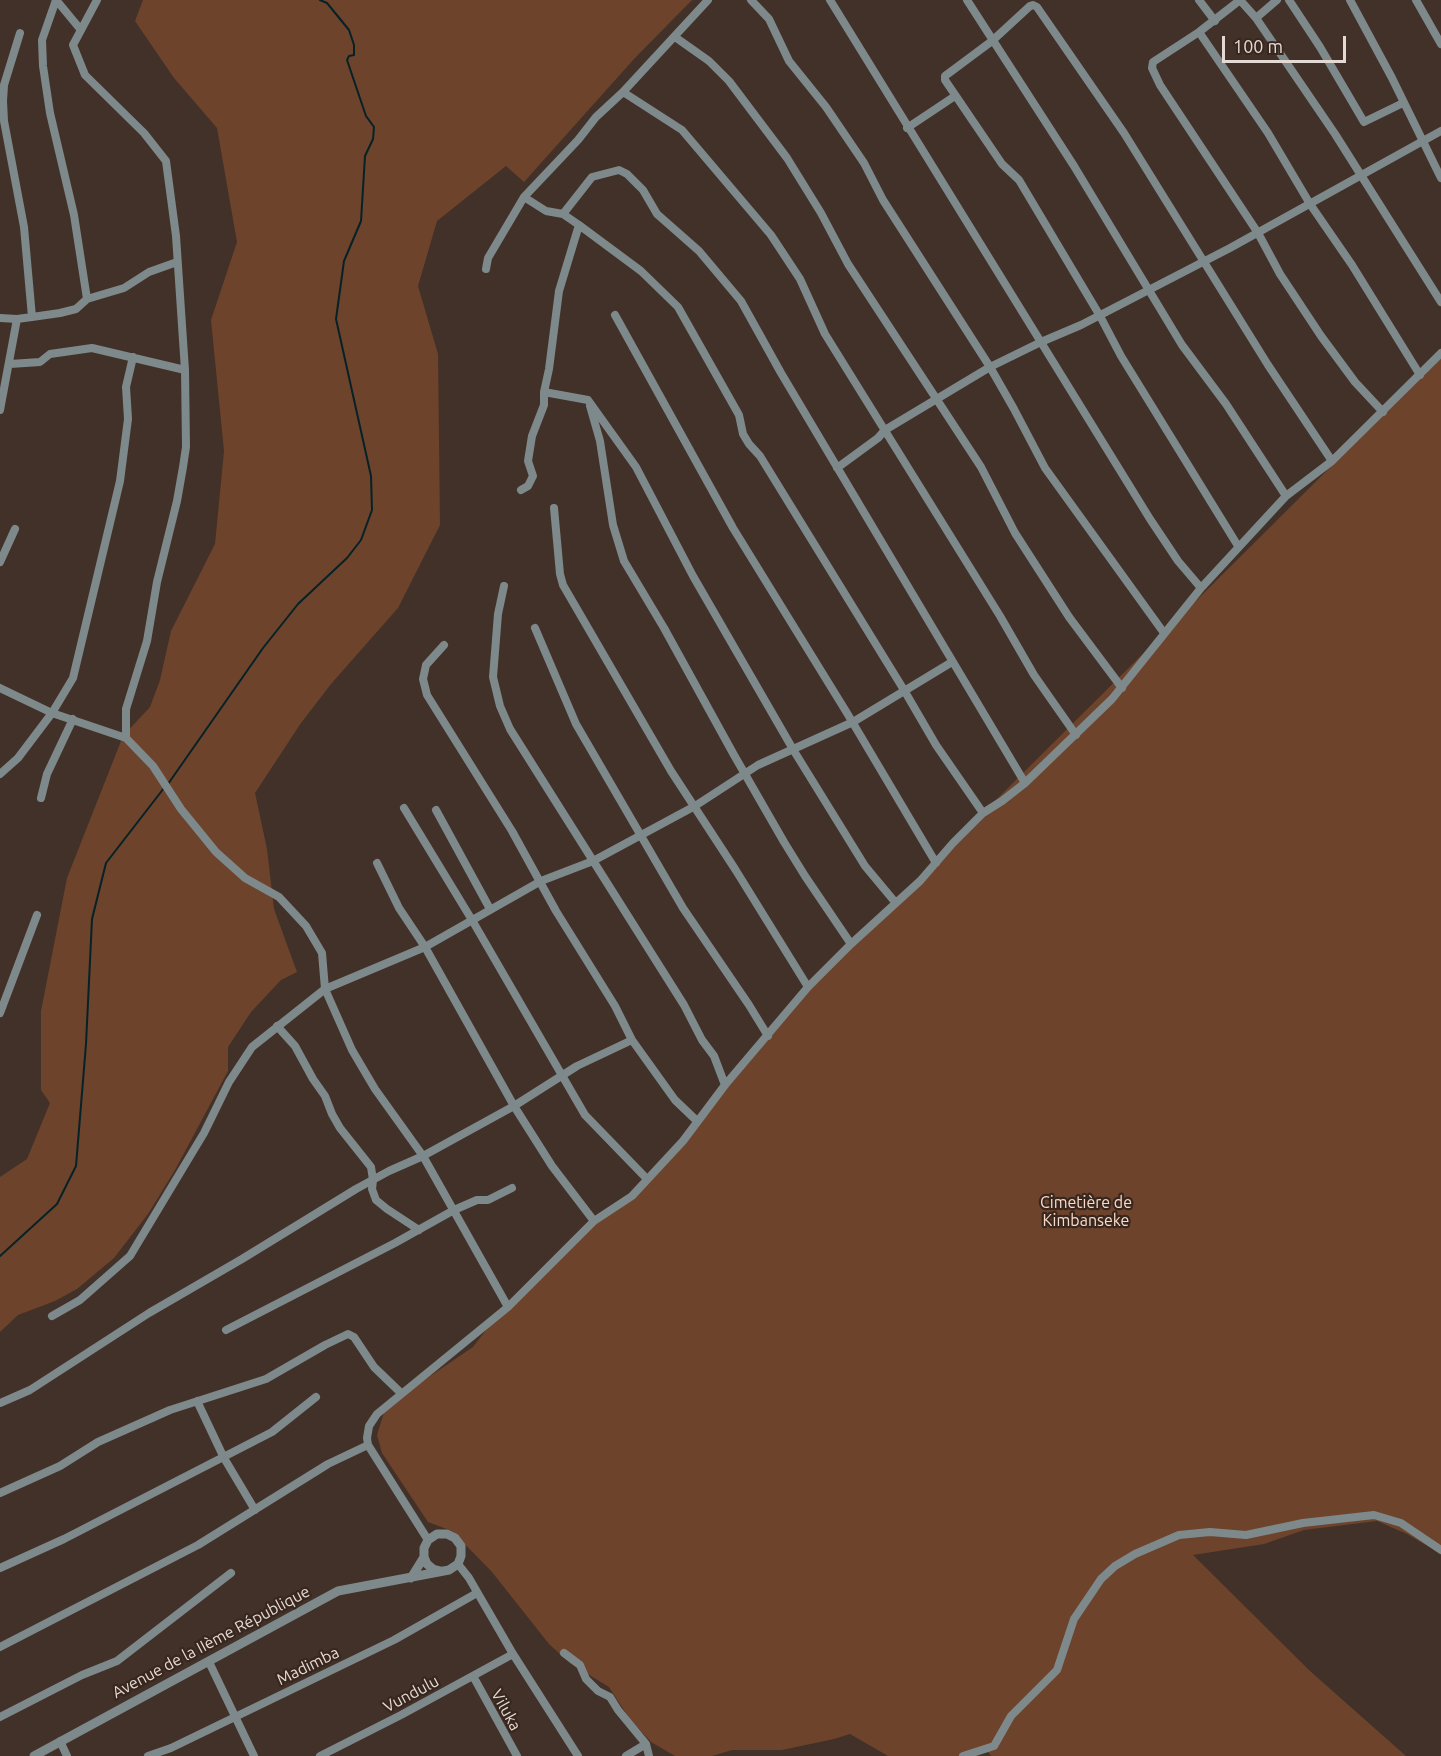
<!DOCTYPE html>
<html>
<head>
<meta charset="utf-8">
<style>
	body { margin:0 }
	#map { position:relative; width:1441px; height:1756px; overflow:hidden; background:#423128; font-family:Ubuntu,sans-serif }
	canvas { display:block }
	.scale { position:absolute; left:1222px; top:36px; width:124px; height:27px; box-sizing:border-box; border:3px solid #e5d9d4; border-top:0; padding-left:8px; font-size:18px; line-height:21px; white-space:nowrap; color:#e5d9d4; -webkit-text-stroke:4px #38271e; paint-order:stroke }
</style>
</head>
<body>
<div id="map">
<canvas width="1441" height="1756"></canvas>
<div class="scale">100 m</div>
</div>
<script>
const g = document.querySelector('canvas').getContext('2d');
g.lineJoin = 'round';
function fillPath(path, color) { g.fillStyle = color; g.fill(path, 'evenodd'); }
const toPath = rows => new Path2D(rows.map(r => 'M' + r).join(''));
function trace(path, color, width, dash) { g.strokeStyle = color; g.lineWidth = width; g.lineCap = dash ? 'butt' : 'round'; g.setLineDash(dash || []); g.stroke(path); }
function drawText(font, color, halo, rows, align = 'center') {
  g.font = font + ' Ubuntu,sans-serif'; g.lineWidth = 4.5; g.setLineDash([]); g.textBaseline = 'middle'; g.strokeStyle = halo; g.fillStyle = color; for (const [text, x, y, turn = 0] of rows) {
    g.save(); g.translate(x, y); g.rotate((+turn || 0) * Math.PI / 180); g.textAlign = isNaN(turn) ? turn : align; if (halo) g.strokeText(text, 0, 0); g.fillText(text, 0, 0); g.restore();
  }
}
const green = toPath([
	[143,0,692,0,634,59,524,182,506,166,437,221,418,286,438,354,440,525,398,608,331,684,301,723,255,793,267,849,274,909,297,972,281,980,251,1012,228,1047,228,1071,175,1170,148,1214,114,1258,77,1289,55,1301,18,1315,0,1332,0,1177,27,1159,50,1103,41,1090,41,1011,67,878,123,736,150,707,160,680,171,631,215,544,224,451,211,320,237,242,217,128,174,78,135,21],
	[1441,357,1441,1554,1407,1534,1377,1521,1304,1530,1264,1544,1193,1555,1310,1671,1406,1756,991,1756,986,1749,966,1756,888,1756,850,1734,834,1739,782,1750,732,1750,712,1756,675,1756,651,1742,629,1718,609,1687,571,1664,549,1644,492,1572,452,1531,428,1522,382,1453,377,1435,386,1406,473,1347,499,1313,594,1221,632,1196,808,987]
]);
const stream = toPath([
	[168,784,263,648,298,604,347,558,361,540,372,510,371,476,336,319,344,261,361,221,365,156,373,139,374,127,366,116,347,60,349,56,354,55,354,45,349,30,327,3,320,0],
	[0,1256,57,1204,76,1166,86,1044,92,919,106,863,164,788]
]);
const minor = toPath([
	[56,0,42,40,43,66,50,113,74,215,87,299],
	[97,0,73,45,85,75,144,133,166,161,176,236,185,370,186,447,183,467,177,501,157,582,147,641,126,709,126,738],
	[751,0,769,19,789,61,826,107,864,163,883,200,990,367,1014,409,1045,468,1164,633],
	[830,0,1150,519,1178,561,1201,588],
	[967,0,1074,166,1182,345,1226,404,1286,496],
	[1199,0,1215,21],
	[1240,0,1199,32,1153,62,1152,68,1160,85,1258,233,1280,274,1321,336,1355,382,1383,412],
	[1240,0,1256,18,1335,134,1441,302],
	[1289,0,1320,47,1364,122,1403,103],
	[1350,0,1392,78,1441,178],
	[1416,0,1441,44],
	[57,1,81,30],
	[1256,18,1277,0],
	[1199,32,1268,133,1310,204,1352,265,1420,375],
	[20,33,4,85,3,101,4,121,24,227,32,317],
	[675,37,709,61,729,81,787,158,821,213,848,264,981,467,1015,533,1069,617,1122,688],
	[623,92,682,130,771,235,800,279,825,334,1000,616,1034,675,1076,735],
	[907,128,955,96],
	[524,197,546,211,563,214,579,225,641,271,678,307,739,415,743,434,749,444,760,456,904,690,936,745,983,813],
	[563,214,592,177,619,170,627,174,643,190,657,214,699,251,741,301,781,373,1025,783],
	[486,269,488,258,524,197,578,140,596,117,623,92,708,0],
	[615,315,733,528,847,713,936,863],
	[0,318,17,319,32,317,60,313,76,309,87,299,124,288,149,272,177,262],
	[10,364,40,362,50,354,92,348,185,370],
	[544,392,588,400,636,467,693,576,794,751,865,866,895,902],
	[590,406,600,441,613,525,624,561,664,628,734,755,784,842,805,876,851,944],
	[0,410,17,319],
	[837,468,878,438,885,430,990,367,1041,342,1081,325,1230,248,1441,131],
	[521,490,528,486,533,476,528,461,532,436,544,405,544,392,549,369,559,291,579,225],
	[554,508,560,574,563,585,671,771,735,869,808,987],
	[1238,546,1121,356,1100,316,1019,180,1002,164,945,80,945,76,992,41,1030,6,1033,5,1037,7,1124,133,1268,365,1332,461],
	[0,562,15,529],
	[504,586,498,614,493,677,500,706,510,729,684,1005,702,1040,714,1056,725,1085],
	[535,628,576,724,683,908,749,1005,768,1036],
	[444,645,426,665,423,679,427,695,512,831,556,911,615,1006,632,1040,675,1100,697,1121],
	[0,688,52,713,126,738,153,766,181,809,216,852,245,878,279,897,306,926,322,953,325,989,352,1050,375,1089,423,1156,508,1307],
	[0,774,18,758,52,713,73,678,120,481,128,419,126,387,133,357],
	[41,798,47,774,73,719],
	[404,808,472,920,585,1115,647,1179],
	[436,810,490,909],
	[377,863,399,908,425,947,514,1106,552,1166,594,1221],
	[0,1013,37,915],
	[277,1026,295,1046,313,1079,325,1096,332,1114,340,1128,371,1167,373,1180,372,1189,376,1200,387,1209,419,1230],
	[52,1316,80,1300,130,1256,204,1133,229,1082,252,1047,325,989,425,947,541,881,593,861,695,806,758,765,853,722,952,662],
	[226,1330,395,1243,454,1210,477,1200,488,1200,512,1188],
	[197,1401,224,1458,255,1510],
	[0,1403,30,1390,149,1313,242,1259,356,1189,389,1171,423,1156,514,1106,577,1066,632,1040],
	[0,1493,60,1466,98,1442,170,1410,266,1379,325,1345,348,1334,354,1337,374,1367,401,1393],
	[428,1540,368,1445,367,1438,369,1426,377,1414,508,1307,594,1221,632,1196,683,1141,725,1085,808,987,851,944,920,881,953,843,983,813,1002,801,1025,783,1112,699,1201,588,1286,496,1332,461,1441,353],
	[458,1564,469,1578,513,1654,578,1756],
	[0,1568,64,1539,272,1432,316,1397],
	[0,1647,198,1545,328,1464,368,1445],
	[564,1653,580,1665,586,1679,598,1691,610,1697,618,1710,646,1744,649,1756],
	[209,1662,254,1756],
	[473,1676,517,1756],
	[0,1717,82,1675,117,1661,231,1573],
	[60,1741,67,1756],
	[148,1756,171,1748,394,1640,477,1593],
	[320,1756,401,1715,513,1654],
	[626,1756,646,1744],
	[963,1756,994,1746,1011,1716,1057,1670,1074,1619,1101,1579,1115,1566,1135,1554,1179,1535,1210,1532,1246,1535,1303,1523,1374,1515,1401,1523,1441,1550]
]);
const tertiary = toPath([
	[411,1578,424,1557],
	[34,1756,338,1591,449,1570,458,1564,461,1556,461,1546,455,1538,447,1534,437,1534,428,1540,424,1548,424,1557,427,1564,433,1569,440,1571]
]);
const parkNames = [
	["Cimetière de",1086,1203],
	["Kimbanseke",1086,1221]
];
const streetNames = [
	["Avenue de la IIème République",211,1642,-28],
	["Madimba",308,1666,-26],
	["Vundulu",411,1694,-28],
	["Viluka",506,1710,61]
];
fillPath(green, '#6d432c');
trace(stream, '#062226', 2);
trace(minor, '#7e898b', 8);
trace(tertiary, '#7e898b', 9);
drawText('16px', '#fcdac7', '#38271e', parkNames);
drawText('16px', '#e5d9d4', '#38271e', streetNames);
</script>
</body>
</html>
